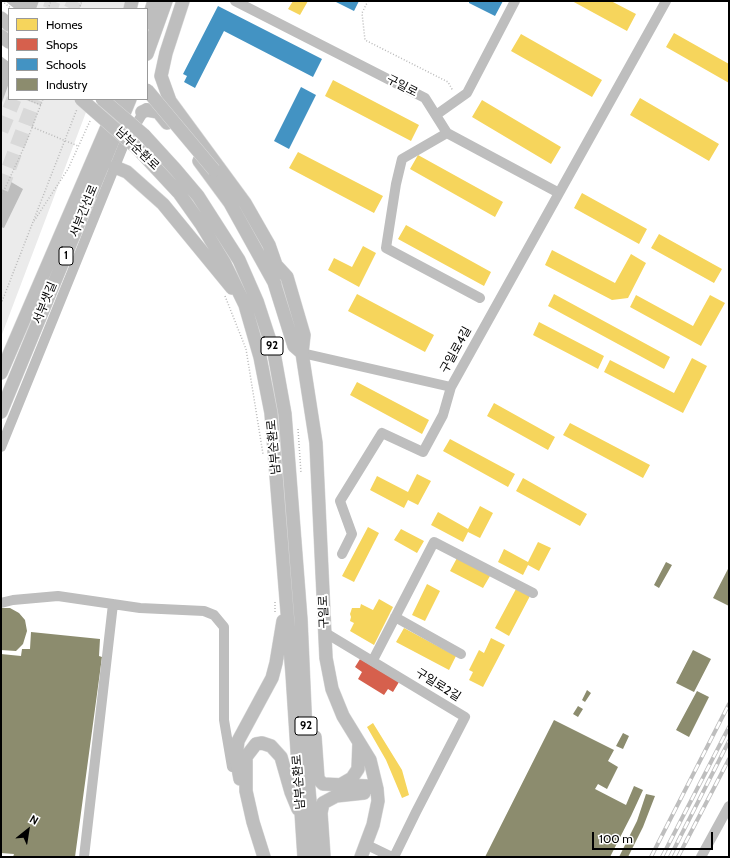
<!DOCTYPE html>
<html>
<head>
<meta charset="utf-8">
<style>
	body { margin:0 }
	#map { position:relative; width:730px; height:858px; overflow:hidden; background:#fff; font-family:Cabin,sans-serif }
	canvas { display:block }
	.frame { position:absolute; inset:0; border:2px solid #000; pointer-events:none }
	.legend { position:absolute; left:8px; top:8px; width:140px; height:92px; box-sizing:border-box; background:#fff; border:1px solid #999; margin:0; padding:5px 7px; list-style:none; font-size:12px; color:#000 }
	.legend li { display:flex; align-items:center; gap:8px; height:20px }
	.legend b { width:20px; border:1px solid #999 }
	.north { position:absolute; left:8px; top:810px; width:40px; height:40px; -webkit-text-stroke:3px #fff; paint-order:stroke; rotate:30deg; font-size:11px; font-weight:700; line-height:16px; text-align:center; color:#000 }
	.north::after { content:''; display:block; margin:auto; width:14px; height:18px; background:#000; clip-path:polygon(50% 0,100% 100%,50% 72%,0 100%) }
	.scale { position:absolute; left:592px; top:832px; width:121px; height:18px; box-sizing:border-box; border:2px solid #000; border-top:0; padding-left:5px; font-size:12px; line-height:14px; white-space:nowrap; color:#000; -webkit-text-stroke:3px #fff; paint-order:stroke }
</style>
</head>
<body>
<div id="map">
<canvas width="730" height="858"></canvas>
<div class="frame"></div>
<ul class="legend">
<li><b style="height:11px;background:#f6d55c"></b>Homes</li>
<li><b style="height:11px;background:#d6604d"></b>Shops</li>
<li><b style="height:11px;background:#4393c3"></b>Schools</li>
<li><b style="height:11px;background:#8c8c6e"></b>Industry</li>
</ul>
<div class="north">N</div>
<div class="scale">100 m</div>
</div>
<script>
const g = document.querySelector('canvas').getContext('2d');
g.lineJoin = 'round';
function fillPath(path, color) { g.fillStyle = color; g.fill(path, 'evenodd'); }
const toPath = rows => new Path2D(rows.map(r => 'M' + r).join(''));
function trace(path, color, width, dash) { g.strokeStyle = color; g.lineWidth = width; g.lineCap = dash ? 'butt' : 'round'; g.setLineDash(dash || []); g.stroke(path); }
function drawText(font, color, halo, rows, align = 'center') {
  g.font = font + ' Cabin,"Noto Sans KR",sans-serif'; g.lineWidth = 4; g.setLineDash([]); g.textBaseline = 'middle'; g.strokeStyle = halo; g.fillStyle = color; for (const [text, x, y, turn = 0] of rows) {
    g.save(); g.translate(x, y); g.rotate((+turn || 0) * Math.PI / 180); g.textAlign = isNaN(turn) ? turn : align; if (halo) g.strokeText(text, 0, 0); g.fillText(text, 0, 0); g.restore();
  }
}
const green = toPath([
	[1,1,128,1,125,9,9,9,9,99,91,99,1,337]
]);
const water = toPath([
	[1,1,39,1,36,9,9,9,9,83,1,105],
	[1,176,23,189,4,228,1,227]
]);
const pier = toPath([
	[1,1,5,1,15,9,9,9,9,62,1,56]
]);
const homes = toPath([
	[293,1,308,1,300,15,288,9],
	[572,1,611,1,636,14,627,31],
	[674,33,729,64,729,83,666,47],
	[521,34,602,80,592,97,511,51],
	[333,80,419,125,411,141,325,96],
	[640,98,719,144,709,161,630,115],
	[482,100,561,147,551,164,472,117],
	[298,152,383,196,374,213,289,168],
	[418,155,503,202,495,217,410,169],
	[582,193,647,229,639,244,574,208],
	[406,225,491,272,484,286,398,239],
	[659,234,722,269,714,283,651,248],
	[363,246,376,253,359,287,328,270,334,258,352,267],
	[552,250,615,283,631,254,646,263,628,298,612,300,545,265],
	[357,294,434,335,425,352,348,311],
	[554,294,670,357,664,369,548,306],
	[636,295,693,326,710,295,725,303,701,346,630,307],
	[539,322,604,356,598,369,533,335],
	[692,358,707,366,683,413,604,372,610,360,674,393],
	[357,382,429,420,422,434,350,395],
	[494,403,555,437,548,450,487,416],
	[570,423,650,465,643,478,563,435],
	[450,439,515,474,508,487,443,451],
	[417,474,431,481,418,505,408,500,404,508,370,490,377,476,408,492],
	[523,478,587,514,580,526,516,491],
	[480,506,493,513,480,538,468,532,463,542,431,525,438,512,468,529],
	[368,527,379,533,354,582,342,576],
	[401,529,424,541,417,553,394,540],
	[538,542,551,548,539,571,528,565,523,575,498,562,504,549,528,562],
	[457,558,490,576,483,588,450,571],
	[427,584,440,591,425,621,412,615],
	[516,589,530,596,509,636,495,628],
	[379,599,393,607,374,645,350,631,354,623,350,621,351,617,350,614,352,608,360,608,361,604,373,610],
	[404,628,456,656,449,670,396,642],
	[491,638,505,645,483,687,469,680,473,672,469,670,479,650,484,653],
	[373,723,402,770,409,795,402,798,386,760,367,727]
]);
const shops = toPath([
	[360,659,399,682,393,692,388,689,384,695,358,679,362,672,355,667]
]);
const schools = toPath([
	[334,1,359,1,354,11],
	[469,1,503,1,495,16,469,3],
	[218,6,322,59,313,77,224,31,195,88,184,82,187,76,183,74],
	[301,87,316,95,289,149,274,141]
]);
const industry = toPath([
	[666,562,672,565,659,588,654,585],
	[729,567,729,606,713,598],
	[1,608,10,608,19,613,25,620,27,631,23,644,16,651,1,650],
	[31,632,100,639,99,656,102,657,75,857,13,857,14,854,1,853,1,654,21,656,22,649,30,649],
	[693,650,711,659,694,692,676,683],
	[587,690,591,693,585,702,582,700],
	[697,691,709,697,689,737,676,730],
	[578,706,583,709,578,717,573,714],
	[554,720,614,750,608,761,618,767,607,789,598,784,595,789,626,805,634,786,643,790,631,816,610,857,485,857],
	[623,733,629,736,623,749,616,746],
	[646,794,655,796,643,827,628,857,619,857,637,821]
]);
const highwayTunnel = toPath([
	[50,9,53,1],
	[71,9,75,1],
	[1,131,14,99],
	[1,189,35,99]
]);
const path = toPath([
	[2,1,12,9],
	[368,1,362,13,365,40,448,82,453,91],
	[48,9,51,1],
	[79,9,82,1],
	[26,99,41,105],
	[32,127,78,146],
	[1,197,26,143,43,99],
	[34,221,68,169,90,121],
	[225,296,246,349,263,454],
	[1,304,77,109],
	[298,429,301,473],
	[275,612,275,600]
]);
const minor = toPath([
	[235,1,425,98,447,133,559,193],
	[436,115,467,93,515,1],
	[447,133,402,159,396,184,386,248,480,298],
	[302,353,451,387,666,1],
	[1,447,124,144,146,108],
	[342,554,352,534,340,501,382,433,423,452,443,415,451,387],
	[1,603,13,600,58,596,140,608,204,611,214,615,224,627,224,720,232,767],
	[395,617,461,654],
	[324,632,465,717,416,812,394,857],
	[373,660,434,542,533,593],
	[365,844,392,857],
	[84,857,113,604],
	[701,857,729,806]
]);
const major = toPath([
	[183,1,166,53,161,76,170,101,245,203,269,245,276,265,287,277,304,335,302,353,316,443,326,658,332,689,343,716,370,760,377,789,378,801,373,825,361,857],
	[130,9,132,1],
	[1,18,9,25],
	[147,23,154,1],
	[1,36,9,42],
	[147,54,166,1],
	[142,112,147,110,158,112,167,123],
	[144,135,176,170,198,196,239,260,257,301,274,353,285,414,301,620,308,779,315,857],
	[138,149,179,193,201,224,224,262,245,305,260,357,271,413,292,673,304,857],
	[199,161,230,203,275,284],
	[115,167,127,172,163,204,232,288],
	[272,276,294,346,302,353],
	[1,373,119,99],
	[1,412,130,99],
	[315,737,318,779,323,784,367,786,377,789],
	[240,779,236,757,238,741,272,678,276,663,283,621],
	[340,785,352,778,358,769,359,743],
	[264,857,253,822,246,791,246,757,256,744,262,743,271,746,281,757,291,792,298,809],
	[324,857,321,813,323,803,336,796,364,793]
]);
const rail = toPath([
	[651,857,729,704],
	[662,857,729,727],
	[670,857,729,741],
	[678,857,729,759]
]);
const majorBridge = toPath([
	[147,90,214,170],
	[81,99,138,149],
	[102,99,144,135]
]);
const shields = [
	[66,256,14],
	[272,346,22],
	[306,726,22]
];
const shieldNames = [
	["1",66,256],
	["92",272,346],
	["92",306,726]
];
const streetNames = [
	["구일로",402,86,27],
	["남부순환로",137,149,44],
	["서부간선로",84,211,-68],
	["서부샛길",45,303,-68],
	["구일로4길",456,350,-61],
	["남부순환로",274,447,-95],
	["구일로",324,612,-92],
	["구일로2길",438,685,32],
	["남부순환로",299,782,-94]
];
fillPath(green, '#ebebeb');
fillPath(water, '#bdbdbd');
fillPath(pier, '#fff');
fillPath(homes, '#f6d55c');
fillPath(shops, '#d6604d');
fillPath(schools, '#4393c3');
fillPath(industry, '#8c8c6e');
trace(highwayTunnel, '#d9d9d9', 15, [15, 8]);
trace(major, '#dbdbdb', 14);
trace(path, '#b9b9b9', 1.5, [1, 2]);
trace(minor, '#bebebe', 10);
trace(major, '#bebebe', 13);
trace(rail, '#bebebe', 4);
trace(rail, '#fff', 2.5, [8]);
trace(majorBridge, '#dbdbdb', 14, []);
trace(majorBridge, '#bebebe', 13);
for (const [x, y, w] of shields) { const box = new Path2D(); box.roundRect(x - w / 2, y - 9, w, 18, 3); g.fillStyle = '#fff'; g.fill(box); trace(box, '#000', 1); }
drawText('bold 11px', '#000', null, shieldNames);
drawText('12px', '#000', '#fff', streetNames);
</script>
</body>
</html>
